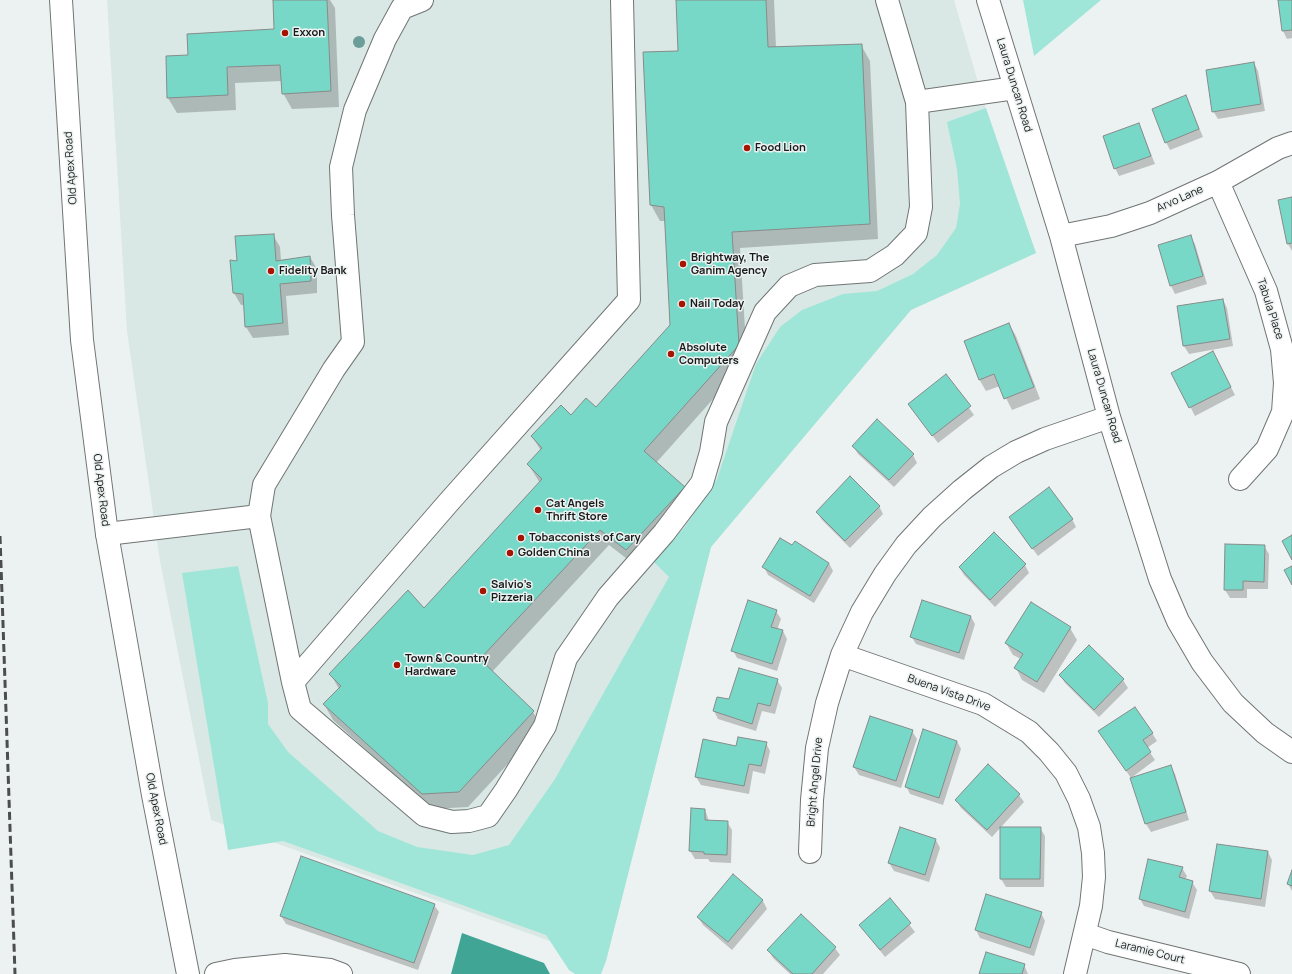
<!DOCTYPE html>
<html>
<head>
<meta charset="utf-8">
<style>
	body { margin:0 }
	canvas { display:block; background:#ecf2f1 }
</style>
</head>
<body>
<canvas width="1292" height="974"></canvas>
<script>
const g = document.querySelector('canvas').getContext('2d');
g.lineJoin = 'round';
function fillPath(path, color) { g.fillStyle = color; g.fill(path, 'evenodd'); }
const toPath = rows => new Path2D(rows.map(r => 'M' + r).join(''));
function trace(path, color, width, dash) { g.strokeStyle = color; g.lineWidth = width; g.lineCap = dash ? 'butt' : 'round'; g.setLineDash(dash || []); g.stroke(path); }
function drawText(font, color, halo, rows, align = 'center') {
  g.font = font + ' Manrope,sans-serif'; g.lineWidth = 3; g.setLineDash([]); g.textBaseline = 'middle'; g.strokeStyle = halo; g.fillStyle = color; for (const [text, x, y, turn = 0] of rows) {
    g.save(); g.translate(x, y); g.rotate((+turn || 0) * Math.PI / 180); g.textAlign = isNaN(turn) ? turn : align; if (halo) g.strokeText(text, 0, 0); g.fillText(text, 0, 0); g.restore();
  }
}
const built = toPath([
	[107,0,954,0,992,130,1036,253,911,310,711,547,606,961,211,820,160,561,127,331]
]);
const green = toPath([
	[1023,0,1101,0,1034,56],
	[986,108,1036,253,911,310,711,547,606,961,601,974,575,974,569,970,546,935,283,841,228,850,182,573,238,566,268,703,268,724,288,752,378,831,417,847,473,855,509,845,555,779,669,577,653,561,684,528,717,479,756,364,780,327,802,310,843,294,877,291,913,274,937,255,956,228,960,204,957,169,947,122]
]);
const water = toPath([
	[462,933,544,963,550,974,451,974]
]);
const shadow = toPath([
	[274,0,330,0,335,8,339,107,292,109,283,93,282,81,235,83,236,110,177,113,168,98,189,56,275,30],
	[677,0,774,0,776,48,861,45,870,61,878,239,740,248,747,361,656,463,684,488,693,503,635,565,609,545,492,672,533,712,542,727,468,807,432,809,333,720,324,704,339,689,331,675,424,609,540,483,528,464,541,451,532,436,571,416,596,408,671,326,666,221,660,221,651,205,645,53,679,52],
	[1279,0,1292,0,1292,38,1287,39,1283,31],
	[1254,63,1258,71,1265,111,1218,119,1213,111],
	[1186,96,1203,137,1170,150,1166,142],
	[1139,124,1155,164,1119,176,1115,168],
	[1292,198,1292,251,1288,244,1279,201],
	[273,235,280,247,281,261,310,257,317,269,317,293,286,296,289,335,253,338,246,327,245,305,241,305,234,293,238,263],
	[1190,236,1195,244,1207,284,1175,294,1171,286],
	[1223,300,1227,308,1233,346,1189,354,1184,346],
	[1009,324,1016,336,1040,399,1012,410,1000,386,986,391,979,379],
	[1217,360,1235,395,1195,416,1173,373],
	[946,376,974,415,938,443,909,404],
	[853,446,913,455,917,463,894,487,858,454],
	[879,506,883,514,850,548,822,520,817,512],
	[1010,518,1072,519,1076,527,1038,556],
	[1226,545,1264,546,1269,554,1268,589,1247,589,1247,598,1230,598,1225,590],
	[829,563,833,571,814,603,768,575,764,567],
	[1025,565,1029,573,995,607,964,575,960,568],
	[776,611,781,619,777,630,783,631,787,639,777,671,737,658,733,650],
	[971,617,975,624,964,660,916,644,911,636],
	[1070,628,1077,640,1044,693,1022,680,1016,668,1021,659,1013,655,1006,643],
	[1089,646,1123,680,1128,688,1099,717,1065,683,1060,675],
	[777,680,782,688,775,714,762,711,756,731,718,719,714,711,729,700],
	[912,731,917,739,901,788,859,775,854,767],
	[1152,733,1157,741,1147,748,1155,760,1131,778,1104,739],
	[957,741,961,749,943,805,910,794,906,786],
	[766,743,770,751,765,774,753,771,749,794,701,785,696,777,736,747],
	[1170,766,1175,774,1189,820,1151,832,1146,824,1132,779],
	[1019,795,1024,802,992,837,961,808,956,800],
	[705,810,709,821,727,822,732,830,731,863,710,862,708,859,695,859,690,851],
	[1040,828,1045,836,1044,887,1006,887,1001,879],
	[936,840,940,848,929,882,894,871,889,863],
	[1268,852,1272,860,1265,907,1215,899,1210,891],
	[1182,868,1187,876,1185,880,1192,882,1197,890,1189,919,1144,906,1140,899],
	[1292,872,1292,891,1288,884],
	[733,876,763,901,767,909,732,950,703,925,698,917],
	[890,900,915,932,885,957,860,925],
	[434,905,439,912,418,970,286,924,281,916],
	[1041,913,1045,921,1034,956,980,938,976,930],
	[835,948,840,955,823,974,790,974,773,958,769,951],
	[1024,965,1028,974,980,974]
]);
const building = toPath([
	[273,0,327,0,331,91,282,94,280,65,227,67,228,95,167,98,166,56,188,55,187,34,274,29,273,0],
	[676,0,766,0,768,47,862,44,870,224,732,232,739,345,644,451,685,487,626,550,600,530,480,659,534,711,459,792,422,794,323,704,341,686,329,674,408,590,424,608,542,479,527,464,542,448,531,436,561,405,571,415,586,398,596,407,670,325,664,207,650,205,643,52,678,51,676,0],
	[1278,0,1292,0,1292,30,1282,31,1278,0],
	[1254,62,1261,104,1212,112,1206,70,1254,62],
	[1186,95,1199,129,1165,143,1152,109,1186,95],
	[1139,123,1151,156,1114,169,1103,136,1139,123],
	[1292,197,1292,243,1287,244,1278,200,1292,197],
	[274,234,276,261,310,256,311,281,280,284,283,323,245,327,243,294,233,293,230,260,237,261,235,236,274,234],
	[1191,235,1203,276,1170,286,1158,245,1191,235],
	[1223,299,1230,339,1183,346,1177,306,1223,299],
	[1009,323,1034,387,1004,399,994,374,979,380,964,341,1009,323],
	[1213,351,1231,387,1189,408,1171,373,1213,351],
	[946,374,971,406,932,436,908,404,946,374],
	[877,419,914,454,889,480,852,446,877,419],
	[850,476,880,506,845,541,816,512,850,476],
	[1049,487,1073,519,1032,549,1009,517,1049,487],
	[994,532,1026,564,990,600,959,567,994,532],
	[1292,535,1292,560,1282,541,1292,535],
	[780,538,792,545,795,541,829,563,810,596,762,567,780,538],
	[1225,544,1265,545,1264,582,1243,581,1243,590,1224,590,1225,544],
	[1292,566,1292,585,1284,570,1292,566],
	[748,600,777,610,771,627,783,630,772,664,731,651,748,600],
	[922,600,971,616,959,653,910,637,922,600],
	[1031,602,1071,627,1037,682,1014,668,1023,654,1005,643,1031,602],
	[1089,645,1124,679,1094,710,1059,675,1089,645],
	[739,668,778,679,770,706,758,703,752,724,713,711,717,697,729,699,739,668],
	[1135,707,1153,733,1143,740,1151,752,1126,771,1098,731,1135,707],
	[870,716,913,730,896,781,853,767,870,716],
	[923,729,957,741,939,798,905,787,923,729],
	[738,737,767,742,761,766,749,764,744,786,695,777,703,739,736,746,738,737],
	[988,764,1020,794,987,830,955,800,988,764],
	[1171,765,1186,812,1145,824,1130,778,1171,765],
	[691,808,705,809,705,820,728,821,727,855,704,854,704,852,689,851,691,808],
	[900,827,936,839,925,875,888,863,900,827],
	[1000,827,1041,827,1040,879,1000,879,1000,827],
	[1217,844,1268,851,1261,899,1209,891,1217,844],
	[301,856,435,904,414,963,280,916,301,856],
	[1148,859,1183,867,1179,877,1193,881,1185,912,1139,899,1148,859],
	[1292,870,1292,886,1287,884,1292,870],
	[733,874,763,900,728,942,697,917,733,874],
	[986,894,1042,912,1030,948,975,930,986,894],
	[890,898,911,923,880,950,859,925,890,898],
	[801,914,836,947,812,974,793,974,767,950,801,914],
	[986,952,1025,964,1022,974,979,974,986,952]
]);
const minor = toPath([
	[422,0,402,8,385,39,355,110,341,167,343,215,353,342,334,369,264,485,259,516,293,682,448,503,629,300,622,0],
	[887,0,917,102],
	[988,0,1061,236,1109,417,1160,579,1178,621,1202,662,1233,703,1265,733,1292,752],
	[1218,182,1266,291,1282,349,1285,383,1283,412,1267,449,1240,479],
	[1061,236,1111,226,1150,213,1218,182,1278,148,1292,143],
	[107,534,259,516],
	[842,655,983,704,1029,732,1049,752,1066,773,1079,799,1089,827,1093,853,1094,877,1091,906,1075,974],
	[293,682,300,709,424,815,452,822,469,821,488,816,506,790,545,726,566,658,608,597,664,533,702,483,711,452,716,422,765,312,789,286,815,275,870,271,895,255,916,233,921,207,917,102,1015,88],
	[810,852,812,800,817,748,827,703,842,655,862,612,885,574,906,545,932,517,962,490,991,467,1016,452,1045,439,1109,417],
	[1085,934,1108,942,1239,974],
	[216,974,235,970,285,965,330,970,341,974]
]);
const major = toPath([
	[61,0,82,340,107,534,153,795,188,974]
]);
const rail = toPath([
	[0,536,15,974]
]);
const trees = [
	[359,42]
];
const markers = [
	[285,33,4,"#a61400"],
	[747,148,4,"#a61400"],
	[683,264,4,"#a61400"],
	[271,271,4,"#a61400"],
	[682,304,4,"#a61400"],
	[671,354,4,"#a61400"],
	[538,510,4,"#a61400"],
	[521,538,4,"#a61400"],
	[510,553,4,"#a61400"],
	[483,591,4,"#a61400"],
	[397,665,4,"#a61400"]
];
const poiNames = [
	["Exxon",293,33],
	["Food Lion",755,148],
	["Brightway, The",691,258],
	["Ganim Agency",691,271],
	["Fidelity Bank",279,271],
	["Nail Today",690,304],
	["Absolute",679,348],
	["Computers",679,361],
	["Cat Angels",546,504],
	["Thrift Store",546,517],
	["Tobacconists of Cary",529,538],
	["Golden China",518,553],
	["Salvio’s",491,585],
	["Pizzeria",491,598],
	["Town & Country",405,659],
	["Hardware",405,672]
];
const streetNames = [
	["Laura Duncan Road",1014,85,73],
	["Old Apex Road",71,168,-94],
	["Arvo Lane",1180,199,-24],
	["Tabula Place",1270,309,72],
	["Laura Duncan Road",1104,396,74],
	["Old Apex Road",101,490,83],
	["Buena Vista Drive",949,693,20],
	["Bright Angel Drive",815,782,-85],
	["Old Apex Road",156,809,79],
	["Laramie Court",1150,952,14]
];
fillPath(built, '#d9e8e4');
fillPath(green, '#a0e6d8');
fillPath(water, '#41a596');
fillPath(shadow, '#0003');
fillPath(building, '#78d8c8');
trace(building, '#868c8a', 1);
trace(minor, '#707574', 24);
trace(major, '#707574', 24);
trace(minor, '#fff', 22);
trace(major, '#fff', 22);
trace(rail, '#4b4e4d', 3, [8, 4]);
g.fillStyle = '#6b9e98';
for (const [x, y] of trees) { g.beginPath(); g.arc(x, y, 6, 0, 2 * Math.PI); g.fill(); }
for (const [x, y, r, color] of markers) { const dot = new Path2D(); dot.arc(x, y, r, 0, 2 * Math.PI); g.fillStyle = color; g.fill(dot); trace(dot, '#ecf2f1', 1.5); }
drawText('bold 11px', '#181a19', '#ecf2f1', poiNames, 'left');
drawText('11px', '#181a19', '#ecf2f1', streetNames);
</script>
</body>
</html>
